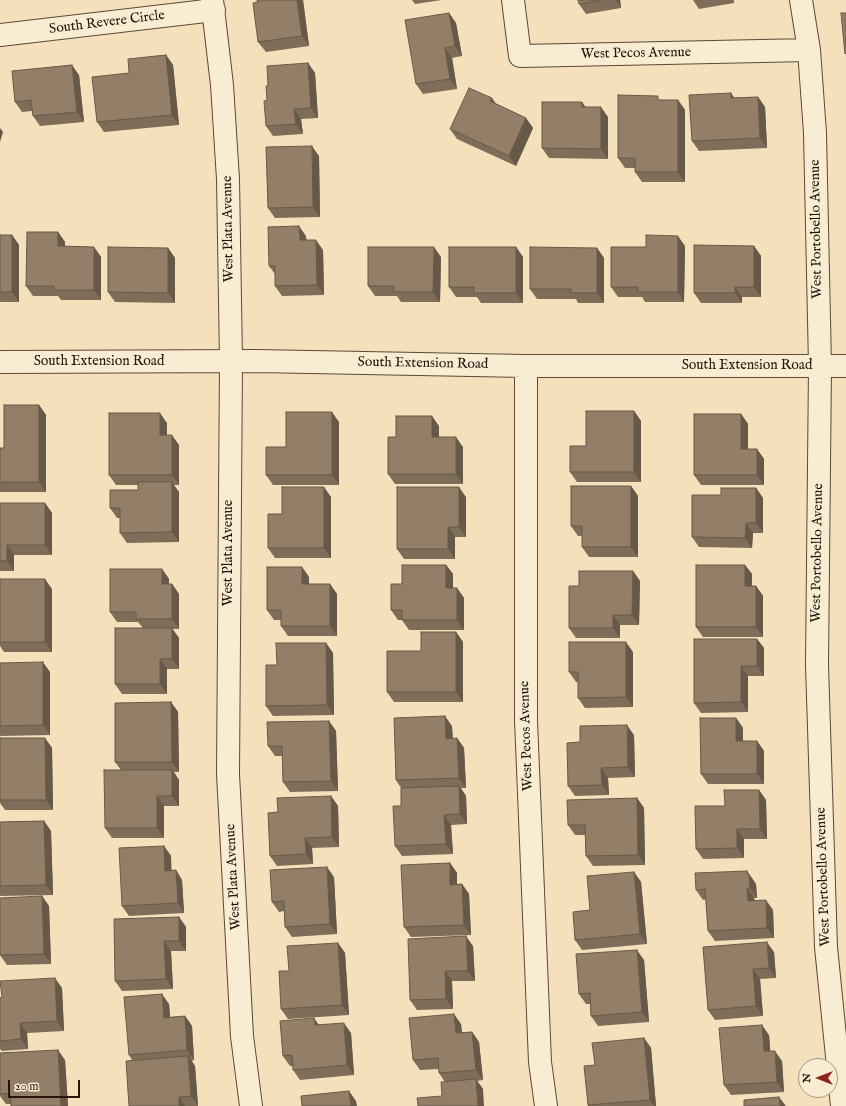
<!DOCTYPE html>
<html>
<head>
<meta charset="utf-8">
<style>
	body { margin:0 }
	#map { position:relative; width:846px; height:1106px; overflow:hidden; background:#f4e1bb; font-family:"IM FELL English",serif }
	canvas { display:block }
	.north { position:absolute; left:798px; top:1058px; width:40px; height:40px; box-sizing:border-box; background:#f8ecd3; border:1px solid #a59683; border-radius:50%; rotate:270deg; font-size:11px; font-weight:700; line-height:16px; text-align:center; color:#29140c }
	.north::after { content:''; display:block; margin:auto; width:14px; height:18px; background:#8f2418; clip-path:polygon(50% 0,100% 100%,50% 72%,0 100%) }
	.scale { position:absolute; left:8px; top:1080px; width:72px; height:18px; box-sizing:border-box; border:2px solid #29140c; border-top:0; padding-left:5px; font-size:12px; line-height:14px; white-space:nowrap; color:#29140c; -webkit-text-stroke:3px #f8ecd3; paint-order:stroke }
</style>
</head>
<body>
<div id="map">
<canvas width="846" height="1106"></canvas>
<div class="north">N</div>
<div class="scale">20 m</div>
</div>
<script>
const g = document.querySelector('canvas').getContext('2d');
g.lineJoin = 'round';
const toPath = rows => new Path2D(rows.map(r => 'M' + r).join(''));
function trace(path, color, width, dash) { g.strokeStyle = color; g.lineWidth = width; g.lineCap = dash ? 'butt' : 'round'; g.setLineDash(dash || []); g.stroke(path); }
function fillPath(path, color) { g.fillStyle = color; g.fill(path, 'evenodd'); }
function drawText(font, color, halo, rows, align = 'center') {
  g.font = font + ' "IM FELL English",serif'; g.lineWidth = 3; g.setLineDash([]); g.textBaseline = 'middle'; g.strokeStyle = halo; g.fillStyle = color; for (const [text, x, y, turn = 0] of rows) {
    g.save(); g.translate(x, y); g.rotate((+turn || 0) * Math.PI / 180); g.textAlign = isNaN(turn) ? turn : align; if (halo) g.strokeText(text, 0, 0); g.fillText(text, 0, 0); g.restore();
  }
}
const minor = toPath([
	[212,0,222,85,228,179,231,361,228,774,242,1036,251,1106],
	[513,0,520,56,809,50],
	[801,0,809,50,815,133,820,366,817,665,826,947,842,1106],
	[0,35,214,10],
	[0,362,256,361,526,366,846,366],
	[526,366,526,720,540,1062,546,1106]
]);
const wall = toPath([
	[257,0,303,0,309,46,266,52,258,42],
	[412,0,442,0,415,4],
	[578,0,620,0,621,8,586,14,579,4],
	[693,0,734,0,734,3,699,9],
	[449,13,456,23,462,56,452,58,457,89,423,94,416,84],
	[166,55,173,65,179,125,104,132,97,122,129,73],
	[308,63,315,73,318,118,301,119,303,134,273,136,266,126,268,86],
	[79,75,84,122,40,126,33,116,32,111,22,112,15,102],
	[758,97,765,107,767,148,699,151,692,141,734,98],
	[661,100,678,100,685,110,685,182,642,182,635,172,635,168,625,168,618,158],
	[582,102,585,107,608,117,608,159,549,158,542,148],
	[495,104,526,118,533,128,516,166,457,139,450,129],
	[319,156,320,217,275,218,268,208],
	[58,232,65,242,65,246,94,247,101,257,101,300,61,300,58,296,33,296,26,286],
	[0,235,12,235,19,245,19,302,0,302],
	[306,236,306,240,323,250,324,295,282,296,275,286,275,274,269,266],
	[685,246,684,302,645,302,642,297,618,297,611,287,646,247],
	[754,246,761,256,761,297,742,297,742,303,701,303,694,293],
	[516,247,523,257,523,303,481,303,477,297,456,297,449,287],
	[168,248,175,258,175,303,115,302,108,292],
	[597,248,604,258,604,303,578,303,576,299,537,299,530,289],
	[441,257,440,302,401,302,397,296,375,296,368,286],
	[39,405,46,415,46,492,0,492,0,448,4,448],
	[634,411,641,421,641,482,577,482,570,472,586,446],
	[741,414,748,424,748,449,757,449,764,459,764,485,701,485,694,475],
	[339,422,339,485,273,485,266,475,286,447],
	[167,423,167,435,179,445,179,485,173,485,179,492,179,542,127,543,120,533,120,518,117,518,110,508,138,490,138,485,116,485,109,475],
	[439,426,439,437,463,447,463,484,395,484,388,474,396,437],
	[631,486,638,496,638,557,589,557,582,547,582,536,578,536,571,526],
	[756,488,763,498,763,533,753,533,752,548,699,547,692,537,721,495],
	[331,497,331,558,275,558,268,548,282,514],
	[466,497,466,537,455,537,455,559,404,559,397,549],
	[0,503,45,503,52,513,52,555,14,555,14,571,0,571],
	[446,565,453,574,453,588,457,588,464,598,464,630,409,630,402,620,398,620,391,610,402,584],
	[745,565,752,574,752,586,756,586,763,596,763,637,703,637,696,627],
	[302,567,309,577,309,584,330,584,337,594,337,636,288,636,281,626,281,620,274,620,267,610],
	[162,569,169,579,169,584,172,584,179,594,179,629,172,629,179,638,179,669,167,669,167,694,122,694,115,684,143,628,138,622,117,622,110,612],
	[633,571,640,581,639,625,620,625,620,638,576,638,569,628,579,586],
	[0,579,52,589,52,652,4,652,0,646],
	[456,632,463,642,463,702,394,702,387,692,421,651],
	[757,639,764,648,764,676,748,676,748,712,701,713,694,703],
	[326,643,333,653,334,715,273,716,266,706,277,665],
	[633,652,633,707,585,708,578,698,578,682,576,682,569,672],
	[0,663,50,672,50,735,0,736],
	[171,702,178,712,179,772,174,772,179,780,179,806,164,806,164,838,112,838,105,828,121,770,115,762],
	[736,718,743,728,743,741,757,741,764,751,764,784,708,784,701,774],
	[329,721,336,731,338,791,290,792,283,782,282,756,275,756,268,746],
	[452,726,453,739,457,738,464,748,466,788,461,788,466,796,467,824,451,825,453,854,402,856,395,846,401,806,401,788,396,780],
	[634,735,635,777,608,778,609,795,575,796,568,786,580,742],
	[0,738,45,738,52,748,53,810,5,810,0,803],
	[759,790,766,800,767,839,744,839,744,858,703,859,696,849,725,806],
	[331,796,338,806,339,847,312,848,313,864,277,866,270,856,278,812],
	[637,798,644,808,645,865,593,866,586,856,585,835,575,835,568,825],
	[44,821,51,831,53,895,0,896,0,822],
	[164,846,171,856,171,870,176,870,182,880,184,913,129,916,122,906],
	[450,863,457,873,457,884,462,884,469,894,471,935,411,937,404,927],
	[634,872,641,882,647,944,582,950,575,940],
	[749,874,756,884,757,898,754,898,755,901,773,910,774,938,715,941,708,931,706,899,703,900,696,890],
	[334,877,337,934,292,937,285,927,284,911,279,912,272,902],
	[42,896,49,906,51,964,7,965,0,955],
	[179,917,186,927,186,951,171,951,173,989,122,991,115,981],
	[338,943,345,953,349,1015,288,1019,281,1009],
	[473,946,475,981,452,981,453,1009,417,1010,410,1000],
	[703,947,774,952,776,978,760,979,763,1016,715,1020,708,1010],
	[644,960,649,1022,598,1026,591,1016,590,1004,586,1004,579,994],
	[62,988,64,1031,27,1033,28,1049,2,1051,0,1049,0,998],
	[169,1004,170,1017,185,1016,192,1026,194,1060,192,1061,195,1066,198,1106,129,1106,132,1060,129,1055],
	[461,1024,462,1033,472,1032,479,1042,483,1080,477,1081,483,1089,442,1096,445,1082,439,1073,439,1069,420,1070,413,1060],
	[319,1025,351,1033,354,1075,300,1080,293,1070,293,1066,290,1066,283,1056],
	[769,1035,770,1051,782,1061,784,1092,731,1095,724,1085],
	[644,1038,651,1048,656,1106,588,1106,588,1105,595,1065],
	[65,1060,68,1106,11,1106,11,1104,6,1104,0,1096,0,1094]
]);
const shadedWall = toPath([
	[297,0,303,0,309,46,302,36],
	[616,0,620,0,621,8],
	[449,13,456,23,462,56,455,46],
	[445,48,452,58,457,89,450,79],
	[166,55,173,65,179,125,172,115],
	[308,63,315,73,318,118,311,108],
	[72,65,79,75,84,122,77,112],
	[731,93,738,103,731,98],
	[758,97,765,107,767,148,760,138],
	[492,98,499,108,490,101],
	[678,100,685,110,685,182,678,172],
	[582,102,589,112,582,107],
	[601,107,608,117,608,159,601,149],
	[294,109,301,119,303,134,296,124],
	[526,118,533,128,516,166,509,156],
	[0,128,3,132,0,142],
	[312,146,319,156,320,217,313,207],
	[299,226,306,236,307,250,300,240],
	[58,232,65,242,65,256,58,246],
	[12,235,19,245,19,302,12,292],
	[678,236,685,246,684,302,678,292],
	[316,240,323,250,324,295,317,285],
	[754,246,761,256,761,297,754,287],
	[94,247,101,257,101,300,94,290],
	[434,247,441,257,440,302,433,292],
	[516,247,523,257,523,303,516,293],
	[168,248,175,258,175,303,168,293],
	[597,248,604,258,604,303,597,293],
	[735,287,742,297,742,303,735,293],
	[39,405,46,415,46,492,39,482],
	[634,411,641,421,641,482,634,472],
	[332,412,339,422,339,485,332,475],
	[160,413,167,423,167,445,160,435],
	[741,414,748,424,748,459,741,449],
	[432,416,439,426,439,447,432,437],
	[172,435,179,445,179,485,172,475],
	[456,437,463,447,463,484,456,474],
	[757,449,764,459,764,485,757,475],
	[172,482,179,492,179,542,172,532],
	[631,486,638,496,638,557,631,547],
	[324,487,331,497,331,558,324,548],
	[459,487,466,497,466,537,459,527],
	[756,488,763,498,763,533,756,523],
	[45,503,52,513,52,555,45,545],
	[746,523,753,533,752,548,745,538],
	[448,527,455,537,455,559,448,549],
	[7,545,14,555,14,571,7,561],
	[446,565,453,574,453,598,446,588],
	[745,565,752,574,752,596,745,586],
	[302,567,309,577,309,594,302,584],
	[162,569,169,579,169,594,162,584],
	[633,571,640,581,639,625,632,615],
	[45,579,52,589,52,652,45,642],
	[172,584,179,594,179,629,172,619],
	[330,584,337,594,337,636,330,626],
	[756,586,763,596,763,637,756,627],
	[457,588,464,598,464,630,457,620],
	[613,615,620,625,620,638,613,628],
	[172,628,179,638,179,669,172,659],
	[456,632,463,642,463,702,456,692],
	[757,639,764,648,764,676,757,666],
	[626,642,633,652,633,707,626,697],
	[326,643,333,653,334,715,327,705],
	[160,659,167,669,167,694,160,684],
	[43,662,50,672,50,735,43,725],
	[741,666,748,676,748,712,741,702],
	[171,702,178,712,179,772,172,762],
	[445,716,452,726,453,749,446,739],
	[736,718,743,728,743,751,736,741],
	[329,721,336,731,338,791,331,781],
	[627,725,634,735,635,777,628,767],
	[45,738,52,748,53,810,46,800],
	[457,738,464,748,466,788,459,778],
	[757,741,764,751,764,784,757,774],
	[601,768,608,778,609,795,602,785],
	[172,770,179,780,179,806,172,796],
	[459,786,466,796,467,824,460,814],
	[759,790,766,800,767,839,760,829],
	[157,796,164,806,164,838,157,828],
	[331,796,338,806,339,847,332,837],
	[637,798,644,808,645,865,638,855],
	[444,815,451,825,453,854,446,844],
	[44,821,51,831,53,895,46,885],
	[737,829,744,839,744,858,737,848],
	[305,838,312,848,313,864,306,854],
	[164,846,171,856,172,881,165,871],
	[450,863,457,873,457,895,450,885],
	[327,867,334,877,337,934,330,924],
	[176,870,182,880,184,913,178,903],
	[747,871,756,884,757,898,750,888,747,874],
	[634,872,641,882,647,944,640,934],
	[462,884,469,894,471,935,464,925],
	[747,888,754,898,755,911,748,901],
	[42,896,49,906,51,964,44,954],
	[766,900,773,910,774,938,767,928],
	[179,917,186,927,186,951,179,941],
	[466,936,473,946,475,981,468,971],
	[164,941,171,951,173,989,166,979],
	[767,942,774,952,776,978,769,968],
	[338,943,345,953,349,1015,342,1005],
	[637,950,644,960,649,1022,642,1012],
	[753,969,760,979,763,1016,756,1006],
	[445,971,452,981,453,1009,446,999],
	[55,978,62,988,64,1031,57,1021],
	[162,994,169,1004,171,1028,164,1018],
	[454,1014,461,1024,463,1043,456,1033],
	[185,1016,192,1026,194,1060,187,1050],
	[314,1018,321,1028,315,1025],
	[20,1023,27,1033,28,1049,21,1039],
	[344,1023,351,1033,354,1075,347,1065],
	[762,1025,769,1035,771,1061,764,1051],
	[472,1032,479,1042,483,1080,476,1070],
	[644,1038,651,1048,656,1106,654,1106,650,1100],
	[58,1050,65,1060,68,1106,61,1106],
	[775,1051,782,1061,784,1092,777,1082],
	[188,1056,195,1066,198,1106,191,1096],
	[476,1079,483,1089,484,1106,478,1106],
	[349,1091,356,1101,357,1106,351,1106],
	[179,1097,185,1106,179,1106],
	[779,1097,786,1106,780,1106]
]);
const building = toPath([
	[257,0,297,0,302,36,258,42,253,3,258,2,257,0],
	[578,0,602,0,579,4,578,0],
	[449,13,455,46,445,48,450,79,416,84,405,20,449,13],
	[841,13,846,13,846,53,845,54,841,13],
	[166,55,172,115,97,122,92,77,129,73,128,59,166,55],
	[308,63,311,108,294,109,296,124,266,126,264,101,267,100,266,86,268,86,267,66,308,63],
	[72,65,77,112,33,116,31,100,15,102,12,71,72,65],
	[469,88,492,98,490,101,526,118,509,156,450,129,469,88],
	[731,93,731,98,758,97,760,138,692,141,689,95,731,93],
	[618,95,658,96,658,100,678,100,678,172,635,172,635,158,618,158,618,95],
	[542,102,582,102,582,107,601,107,601,149,542,148,542,102],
	[312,146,313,207,268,208,266,147,312,146],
	[299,226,300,240,316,240,317,285,275,286,275,266,269,266,268,227,299,226],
	[27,232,58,232,58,246,94,247,94,290,54,290,54,286,26,286,27,232],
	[0,235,12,235,12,292,0,292,0,235],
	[646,235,678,236,678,292,638,292,638,287,611,287,611,247,646,247,646,235],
	[694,245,754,246,754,287,735,287,735,293,694,293,694,245],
	[108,247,168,248,168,293,108,292,108,247],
	[368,247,434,247,433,292,394,292,394,286,368,286,368,247],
	[449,247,516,247,516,293,474,293,474,287,449,287,449,247],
	[530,247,597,248,597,293,571,293,571,289,530,289,530,247],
	[4,405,39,405,39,482,0,482,0,448,4,448,4,405],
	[586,411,634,411,634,472,570,472,570,446,586,446,586,411],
	[286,412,332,412,332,475,266,475,266,447,286,447,286,412],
	[109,413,160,413,160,435,172,435,172,475,109,475,109,413],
	[694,414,741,414,741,449,757,449,757,475,694,475,694,414],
	[396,416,432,416,432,437,456,437,456,474,388,474,388,437,396,437,396,416],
	[138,482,172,482,172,532,120,533,120,508,110,508,110,490,138,490,138,482],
	[571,486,631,486,631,547,582,547,582,526,571,526,571,486],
	[282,487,324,487,324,548,268,548,268,514,282,514,282,487],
	[397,487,459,487,459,527,448,527,448,549,397,549,397,487],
	[721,488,756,488,756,523,746,523,745,538,692,537,692,495,721,495,721,488],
	[0,503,45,503,45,545,7,545,7,561,0,561,0,503],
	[402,565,446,565,446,588,457,588,457,620,402,620,402,610,391,610,391,584,402,584,402,565],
	[696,565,745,565,745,586,756,586,756,627,696,627,696,565],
	[267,567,302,567,302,584,330,584,330,626,281,626,281,610,267,610,267,567],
	[110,569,162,569,162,584,172,584,172,619,136,619,136,612,110,612,110,569],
	[579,571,633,571,632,615,613,615,613,628,569,628,569,586,579,586,579,571],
	[0,579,45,579,45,642,0,642,0,579],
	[115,628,172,628,172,659,160,659,160,684,115,684,115,628],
	[421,632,456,632,456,692,387,692,387,651,421,651,421,632],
	[694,639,757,639,757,666,741,666,741,702,694,703,694,639],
	[569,642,626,642,626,697,578,698,578,672,569,672,569,642],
	[276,643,326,643,327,705,266,706,266,665,277,665,276,643],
	[43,662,43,725,0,726,0,663,43,662],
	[171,702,172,762,115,762,115,703,171,702],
	[445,716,446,739,457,738,459,778,396,780,394,718,445,716],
	[700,718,736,718,736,741,757,741,757,774,701,774,700,718],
	[329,721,331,781,283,782,282,746,268,746,267,722,329,721],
	[627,725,628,767,601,768,602,785,568,786,567,743,580,742,580,726,627,725],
	[0,738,45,738,46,800,0,800,0,738],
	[104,770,172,770,172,796,157,796,157,828,105,828,104,770],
	[459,786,460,814,444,815,446,844,395,846,393,806,401,806,401,788,459,786],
	[724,790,759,790,760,829,737,829,737,848,696,849,695,806,725,806,724,790],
	[331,796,332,837,305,838,306,854,270,856,268,813,278,812,277,798,331,796],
	[637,798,638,855,586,856,585,825,568,825,567,800,637,798],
	[44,821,46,885,0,886,0,822,44,821],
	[164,846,165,871,176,870,178,903,122,906,119,848,164,846],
	[450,863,450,885,462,884,464,925,404,927,401,865,450,863],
	[327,867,330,924,285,927,284,901,272,902,270,870,327,867],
	[747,871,747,874,749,874,750,888,747,888,748,901,766,900,767,928,708,931,705,889,696,890,695,873,747,871],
	[634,872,640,934,575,940,573,912,590,910,587,876,634,872],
	[42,896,44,954,0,955,0,898,42,896],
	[179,917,179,941,164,941,166,979,115,981,114,919,179,917],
	[466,936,468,971,445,971,446,999,410,1000,408,939,466,936],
	[767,942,769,968,753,969,756,1006,708,1010,703,947,767,942],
	[338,943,342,1005,281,1009,279,971,289,971,287,946,338,943],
	[637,950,642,1012,591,1016,590,993,579,994,576,954,637,950],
	[55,978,57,1021,20,1023,21,1039,0,1041,0,998,2,997,0,981,55,978],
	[162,994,164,1018,185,1016,187,1050,129,1055,124,997,162,994],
	[454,1014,456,1033,472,1032,476,1070,439,1073,438,1058,413,1060,409,1018,454,1014],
	[314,1018,315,1025,344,1023,347,1065,293,1070,292,1055,283,1056,280,1021,314,1018],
	[762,1025,764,1051,775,1051,777,1082,724,1085,719,1028,762,1025],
	[644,1038,650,1100,588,1105,584,1066,595,1065,592,1043,644,1038],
	[58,1050,61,1106,11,1106,10,1093,0,1094,0,1053,58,1050],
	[188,1056,191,1096,179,1097,179,1106,129,1106,126,1061,188,1056],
	[476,1079,478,1106,418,1106,417,1098,442,1096,441,1082,476,1079],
	[349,1091,351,1106,302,1106,301,1096,349,1091],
	[779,1097,780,1106,744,1106,744,1100,779,1097]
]);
const streetNames = [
	["South Revere Circle",107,23,-7],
	["West Pecos Avenue",636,54,-1],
	["West Plata Avenue",229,229,-91],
	["West Portobello Avenue",817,229,-91],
	["South Extension Road",99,362],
	["South Extension Road",423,364,1],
	["South Extension Road",747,366],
	["West Plata Avenue",229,553,-90],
	["West Portobello Avenue",818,553,-89],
	["West Pecos Avenue",527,736,-92],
	["West Plata Avenue",234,877,-93],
	["West Portobello Avenue",824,877,-92]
];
trace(minor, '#5c4738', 24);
trace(minor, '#f8ecd3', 22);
fillPath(wall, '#7e6d59');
fillPath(shadedWall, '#675948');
fillPath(building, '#937f67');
trace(building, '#675948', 1);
drawText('14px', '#29140c', '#f8ecd3', streetNames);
</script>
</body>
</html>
